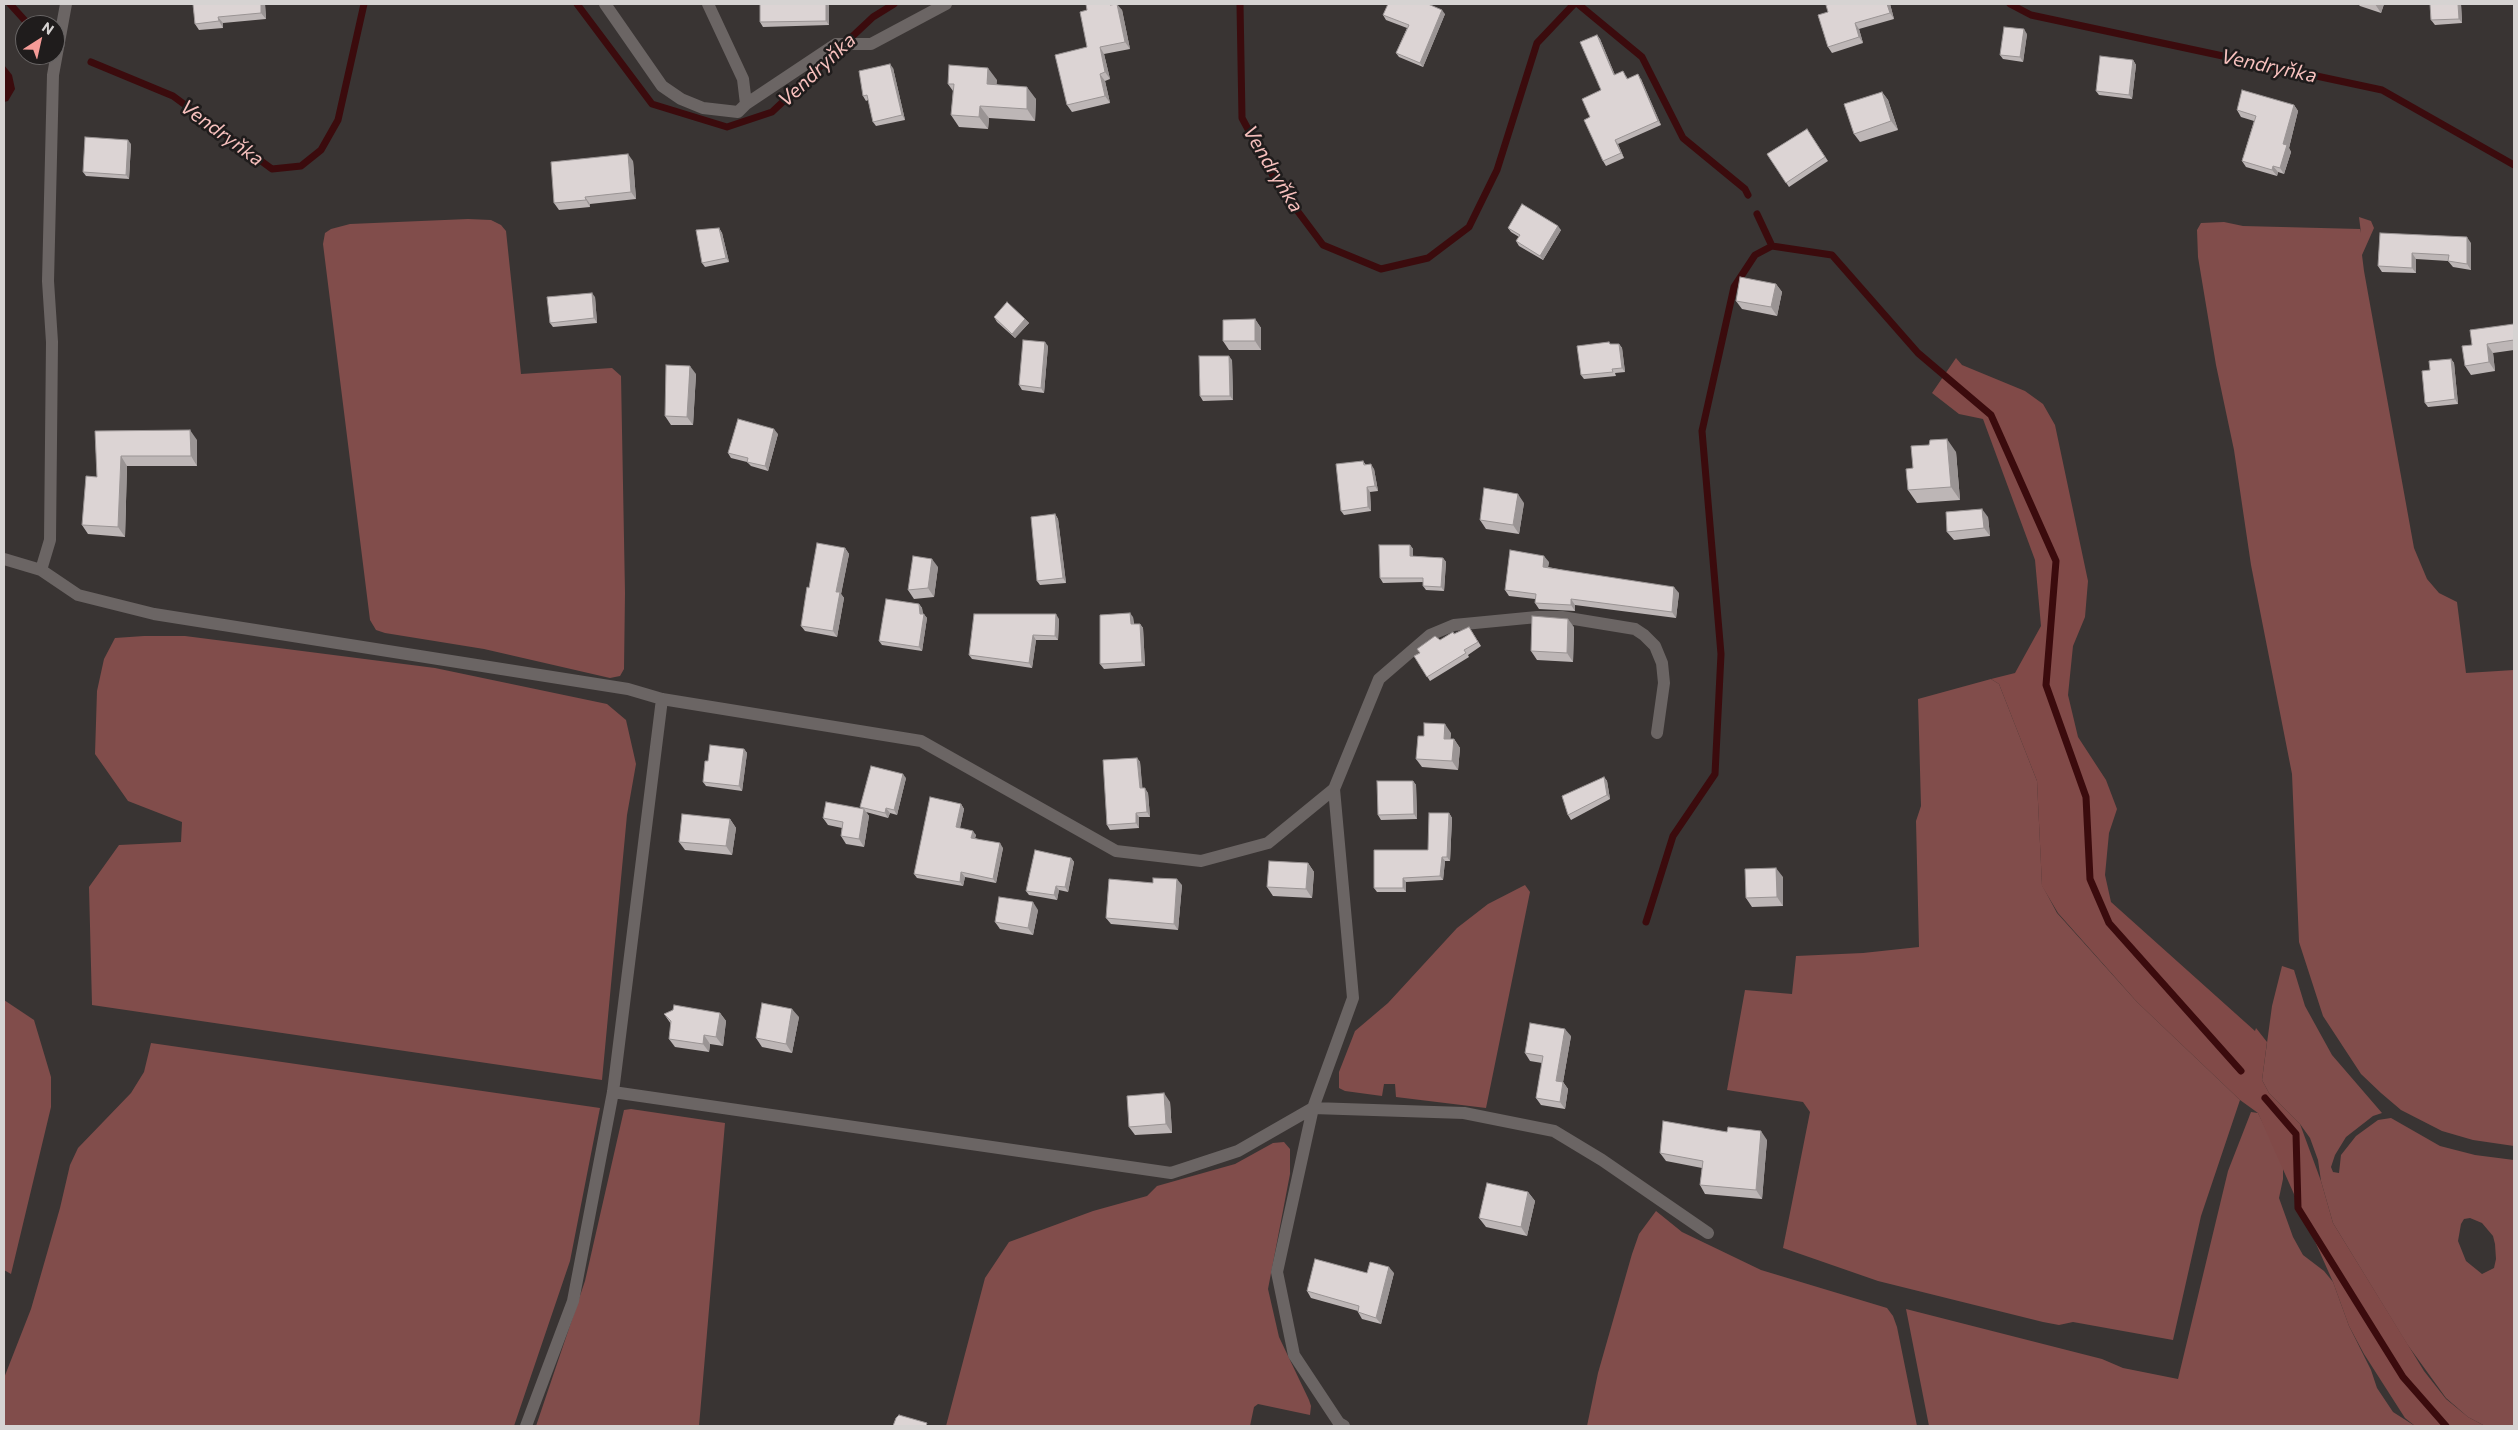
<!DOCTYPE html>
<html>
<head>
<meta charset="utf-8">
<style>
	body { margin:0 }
	#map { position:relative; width:2518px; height:1430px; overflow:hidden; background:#393433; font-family:Commissioner,sans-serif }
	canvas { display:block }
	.frame { position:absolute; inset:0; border:5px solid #d6d3d2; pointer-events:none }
	.north { position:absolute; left:15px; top:15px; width:50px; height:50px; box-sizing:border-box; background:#1f1c1c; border:1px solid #686565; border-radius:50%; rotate:35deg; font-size:14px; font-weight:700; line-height:20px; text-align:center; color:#d6d3d2 }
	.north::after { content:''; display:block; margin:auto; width:18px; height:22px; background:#f59b97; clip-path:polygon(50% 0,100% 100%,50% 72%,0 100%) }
</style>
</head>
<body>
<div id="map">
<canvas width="2518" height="1430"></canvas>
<div class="frame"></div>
<div class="north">N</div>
</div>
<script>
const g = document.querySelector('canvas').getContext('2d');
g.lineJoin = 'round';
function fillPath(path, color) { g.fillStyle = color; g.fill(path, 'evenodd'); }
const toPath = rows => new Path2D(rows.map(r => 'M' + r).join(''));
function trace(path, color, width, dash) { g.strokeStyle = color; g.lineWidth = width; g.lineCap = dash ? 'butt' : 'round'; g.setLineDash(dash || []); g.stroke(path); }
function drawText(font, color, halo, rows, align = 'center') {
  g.font = font + ' Commissioner,sans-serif'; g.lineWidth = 5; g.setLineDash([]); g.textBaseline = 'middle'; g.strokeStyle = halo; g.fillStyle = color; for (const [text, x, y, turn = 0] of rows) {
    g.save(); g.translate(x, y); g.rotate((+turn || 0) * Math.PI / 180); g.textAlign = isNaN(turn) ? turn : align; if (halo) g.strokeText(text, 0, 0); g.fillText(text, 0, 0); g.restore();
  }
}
const green = toPath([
	[2359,217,2371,221,2374,228,2362,255,2364,271,2414,548,2427,579,2439,593,2457,602,2466,673,2514,670,2514,1146,2473,1140,2442,1131,2401,1110,2381,1093,2361,1074,2323,1016,2299,942,2292,774,2251,565,2234,450,2216,365,2198,257,2197,230,2201,223,2224,222,2243,226,2360,229,2361,233],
	[468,219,491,220,501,225,506,231,521,374,612,368,621,376,625,593,624,669,620,676,610,678,484,649,385,633,376,630,370,620,323,244,325,233,331,229,350,224],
	[144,636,185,636,435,668,607,704,626,720,636,764,627,815,602,1080,92,1005,89,887,119,845,181,842,182,822,128,801,95,754,97,691,104,659,115,638],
	[1991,679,1999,684,2037,781,2042,885,2057,913,2137,1002,2240,1100,2201,1216,2173,1340,2073,1322,2059,1325,2043,1322,1878,1281,1783,1248,1810,1112,1803,1102,1727,1090,1745,990,1792,994,1796,956,1863,953,1919,947,1916,821,1921,806,1918,699],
	[1525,885,1530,892,1486,1108,1396,1097,1395,1084,1384,1084,1382,1096,1345,1091,1339,1088,1339,1072,1355,1031,1388,1003,1457,928,1488,904],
	[2282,966,2294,970,2305,1006,2332,1055,2382,1113,2373,1116,2346,1137,2335,1155,2331,1167,2333,1172,2339,1173,2341,1155,2356,1136,2378,1120,2391,1118,2440,1146,2475,1155,2514,1160,2514,1426,2485,1426,2468,1417,2446,1398,2407,1344,2333,1223,2321,1181,2318,1160,2310,1138,2300,1124,2269,1093,2262,1080,2272,1006],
	[2470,1218,2482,1223,2493,1236,2495,1244,2496,1259,2494,1268,2482,1274,2466,1261,2458,1241,2461,1224,2464,1219],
	[4,1000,34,1020,51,1077,51,1107,11,1274,4,1270],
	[151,1043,600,1108,570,1261,514,1426,4,1425,4,1378,31,1309,60,1208,70,1165,78,1148,131,1093,144,1072],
	[631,1109,725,1123,699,1426,536,1426,585,1281,624,1110],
	[2251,1112,2258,1113,2283,1163,2283,1179,2279,1198,2293,1237,2303,1255,2324,1271,2333,1282,2349,1326,2371,1370,2377,1388,2393,1412,2415,1426,1929,1426,1906,1309,2102,1359,2123,1368,2178,1379,2228,1171],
	[1284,1142,1290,1149,1290,1174,1268,1289,1279,1337,1309,1400,1311,1406,1310,1415,1258,1404,1254,1407,1250,1426,946,1426,985,1278,1009,1242,1093,1211,1147,1196,1157,1186,1235,1164,1273,1143],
	[1656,1211,1682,1232,1761,1270,1887,1308,1893,1316,1897,1327,1917,1426,1587,1426,1598,1373,1632,1254,1639,1234]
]);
const forest = toPath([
	[1956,358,1962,365,2025,391,2043,404,2055,425,2088,581,2085,617,2073,646,2068,695,2078,737,2106,780,2117,809,2109,833,2105,875,2111,902,2255,1031,2256,1028,2267,1042,2262,1080,2269,1093,2300,1124,2321,1181,2333,1223,2424,1371,2446,1399,2468,1417,2485,1426,2415,1426,2405,1418,2364,1354,2349,1326,2333,1282,2258,1113,2240,1100,2137,1002,2058,913,2042,886,2037,781,1999,684,1991,679,2015,673,2041,626,2035,560,1983,419,1959,414,1932,393]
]);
const water = toPath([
	[4,65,12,75,15,89,8,101,4,102]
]);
const stream = toPath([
	[10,4,29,25],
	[577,4,652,104,727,127,772,112,873,17,894,4],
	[1240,4,1242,118,1278,185,1323,245,1381,269,1428,258,1469,227,1497,170,1537,43,1574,4],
	[1578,4,1642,57,1683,138,1745,189,1748,195],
	[2010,4,2031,15,2382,90,2514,165],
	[91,62,173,96,272,169,301,166,321,150,338,120,364,4],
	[1757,214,1772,246,1832,255,1918,353,1991,415,2056,561,2046,685,2086,797,2090,879,2109,923,2241,1071],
	[1646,922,1673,836,1715,774,1721,654,1702,431,1734,287,1755,255,1772,246],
	[2265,1098,2296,1134,2298,1208,2403,1377,2446,1426]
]);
const minor = toPath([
	[605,4,662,86,681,99,703,108,738,112,746,104,743,79,708,4],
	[746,104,836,44,871,44,946,4],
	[4,559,41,570,78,595,154,614,628,689,662,699,921,741,1116,851,1201,861,1268,843,1334,789],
	[41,570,50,540,52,342,48,281,53,75,66,4],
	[1657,733,1664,683,1662,663,1655,646,1644,635,1635,629,1562,617,1537,617,1454,625,1430,635,1379,679,1334,789,1353,998,1313,1108,1464,1113,1554,1131,1602,1160,1708,1233],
	[613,1092,1171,1173,1238,1151,1313,1108,1277,1272,1294,1355,1339,1423,1344,1426],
	[526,1426,573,1301,613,1092,662,699]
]);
const wall = toPath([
	[193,4,265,4,266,19,223,23,223,28,199,30,195,24],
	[829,4,829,25,763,27,760,22],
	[1086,4,1113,4,1122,10,1130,49,1104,54,1110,79,1105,81,1110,103,1072,112,1067,105,1087,47,1087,10],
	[1890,4,1894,19,1859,29,1863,43,1832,53,1828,47,1818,15],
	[2358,4,2384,4,2381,13,2360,6],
	[2430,4,2461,4,2462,23,2435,25,2431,20],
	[1445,14,1423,67,1399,57,1396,53,1407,28,1386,20,1383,15],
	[2027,34,2023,62,2003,59,2000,55],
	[1597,35,1600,39,1615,75,1626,76,1628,79,1641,79,1661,125,1618,144,1624,158,1606,166,1603,161,1601,90],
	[2133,60,2136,65,2132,99,2099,95,2096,91],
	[893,68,905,120,876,126,873,122,868,100,866,101,863,96],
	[997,80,996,84,1036,99,1035,121,989,118,988,129,959,127,951,115,953,91,948,84],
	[1882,92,1888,100,1898,130,1860,142,1854,134],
	[2294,105,2298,111,2289,148,2291,152,2284,174,2278,172,2277,176,2246,167,2242,161,2254,121,2241,117,2237,110],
	[1807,129,1828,161,1789,187,1767,154],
	[131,144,129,179,86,176,83,172],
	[633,161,636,199,590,204,590,207,559,210,554,203],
	[719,228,722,233,729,262,705,267,702,263],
	[1508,228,1561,230,1543,260,1519,246,1516,241,1519,237,1511,232],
	[2380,233,2471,243,2471,270,2453,267,2448,261,2416,259,2416,273,2382,272,2378,266],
	[1776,284,1782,292,1777,316,1742,309,1736,301],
	[595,297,597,323,553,327,550,323],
	[994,317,1025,319,1029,323,1015,338,997,322],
	[1255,319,1261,328,1261,350,1229,350,1223,341],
	[2514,324,2514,350,2493,353,2495,371,2471,375,2465,366,2472,345],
	[1611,344,1619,344,1622,348,1625,372,1615,373,1616,376,1584,379,1581,375],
	[1048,346,1044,393,1022,390,1019,385],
	[2451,359,2454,363,2458,404,2428,407,2425,403,2430,370],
	[1232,360,1233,400,1203,401,1200,396],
	[696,374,693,425,671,425,665,416],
	[95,431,197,440,197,466,127,466,125,537,88,534,82,525,97,477],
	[778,434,768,471,751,466,747,462,731,458,728,453],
	[1929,445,1956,452,1960,500,1917,503,1908,490,1913,468],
	[1363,461,1366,465,1374,469,1378,491,1370,492,1371,511,1344,515,1341,511],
	[1524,503,1519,534,1486,529,1480,520],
	[1055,514,1058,519,1066,583,1040,585,1037,581],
	[1988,517,1990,536,1954,540,1947,532],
	[1410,545,1413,549,1413,556,1443,558,1446,562,1444,591,1426,590,1423,586,1423,582,1383,583,1380,578],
	[845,548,849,554,841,594,844,598,837,637,805,631,801,626,809,588],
	[1549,562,1548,567,1679,593,1676,618,1575,605,1575,611,1539,609,1535,603,1535,599,1509,596,1505,590],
	[938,567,934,597,914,599,908,590],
	[919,604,922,608,923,614,927,618,922,651,882,645,879,641],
	[1133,617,1134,624,1140,624,1143,628,1145,666,1104,669,1100,664],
	[1059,619,1058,640,1036,640,1032,668,972,659,969,655],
	[1469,627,1481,646,1468,655,1469,657,1430,681,1414,656,1440,640],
	[1574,627,1573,662,1537,660,1531,651],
	[1451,733,1450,739,1454,739,1460,748,1458,770,1422,767,1416,759,1424,736],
	[744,749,747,753,742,791,706,786,703,782,708,761],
	[1137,758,1140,762,1142,788,1148,793,1150,817,1139,817,1139,828,1110,830,1107,825],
	[1604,777,1607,781,1610,799,1571,820,1568,815],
	[906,778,897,815,890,813,888,818,866,812,869,816,864,847,846,844,841,836,842,828,828,825,823,818,861,808,860,807],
	[1413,781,1416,785,1417,819,1381,820,1378,815],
	[961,804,964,809,960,828,976,835,975,838,1003,848,996,883,965,877,963,886,917,878,914,874],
	[1449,813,1452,818,1450,861,1445,861,1443,880,1406,882,1406,892,1377,892,1374,888,1428,850],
	[730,819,736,828,732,855,685,850,679,842],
	[1071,858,1074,862,1068,892,1059,890,1057,900,1029,895,1026,891],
	[1308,863,1314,872,1312,898,1273,896,1267,887],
	[1783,877,1783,906,1752,907,1746,898],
	[1182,885,1178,930,1111,924,1106,918],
	[1038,910,1033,935,1000,929,995,922],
	[720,1013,726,1021,723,1046,710,1044,709,1052,675,1047,669,1039,671,1024,664,1014],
	[799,1017,792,1053,762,1047,756,1038],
	[1571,1036,1563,1082,1568,1089,1565,1109,1541,1105,1536,1098,1542,1063,1530,1061,1525,1053],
	[1170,1102,1172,1133,1135,1135,1129,1127],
	[1767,1140,1762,1199,1705,1194,1700,1185,1702,1168,1666,1161,1660,1153],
	[1528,1192,1535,1201,1527,1236,1486,1227,1479,1218],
	[1367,1273,1394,1273,1381,1324,1362,1319,1358,1312,1358,1311,1311,1298,1307,1291]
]);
const shadedWall = toPath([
	[261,4,265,4,266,19,261,13],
	[826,4,829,4,829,25,826,21],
	[1117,4,1122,10,1130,49,1125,42],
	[1887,4,1890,4,1894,19,1890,13],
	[2375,4,2384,4,2381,13],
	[2458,4,2461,4,2462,23,2459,19],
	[1442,10,1445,14,1423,67,1420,63],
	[218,17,223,23,223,28,219,21],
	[1855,23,1859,29,1863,43,1859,37],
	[2024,29,2027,34,2023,62,2020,57],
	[1597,35,1600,39,1617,80,1614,75],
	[1100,47,1104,54,1110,79,1105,72],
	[2133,60,2136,65,2132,99,2129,95],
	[890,64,893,68,905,120,902,115],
	[988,68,997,80,996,96,987,84],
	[1100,74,1105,81,1110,103,1105,96],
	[1638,74,1641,79,1661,125,1658,121],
	[1027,87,1036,99,1035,121,1027,109],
	[1882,92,1888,100,1898,130,1891,121],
	[2294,105,2298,111,2289,148,2291,152,2284,174,2280,168,2283,144],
	[980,106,989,118,988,129,979,117],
	[128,140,131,144,129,179,126,175],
	[1615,140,1618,144,1624,158,1621,153],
	[628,154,633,161,636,199,631,192],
	[2273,166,2278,172,2277,176,2272,170],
	[585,197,590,204,590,207,586,200],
	[1558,226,1561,230,1543,260,1540,256],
	[719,228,722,233,729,262,726,258],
	[2467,237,2471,243,2471,270,2467,264],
	[2412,253,2416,259,2416,273,2412,268],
	[1776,284,1782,292,1777,316,1771,307],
	[592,293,595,297,597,323,594,318],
	[1025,319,1029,323,1015,338,1012,334],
	[1255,319,1261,328,1261,350,1255,341],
	[1045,342,1048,346,1044,393,1041,388],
	[1619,344,1622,348,1625,372,1622,368],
	[2487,344,2493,353,2495,371,2489,362],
	[1229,356,1232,360,1233,400,1230,396],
	[2451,359,2454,363,2458,404,2455,399],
	[690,366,696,374,693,425,687,417],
	[774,429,778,434,768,471,765,466],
	[190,430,197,440,197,466,191,456],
	[1947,439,1956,452,1960,500,1951,487],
	[121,456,127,466,125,537,118,527],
	[1371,464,1374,469,1378,491,1375,486],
	[1367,487,1370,492,1371,511,1368,507],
	[1518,494,1524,503,1519,534,1513,525],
	[1982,509,1988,517,1990,536,1984,528],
	[1055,514,1058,519,1066,583,1063,578],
	[1410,545,1413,549,1413,561,1410,556],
	[845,548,849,554,841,594,844,598,837,637,833,631,836,592],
	[1544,556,1549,562,1547,573,1543,567],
	[1443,558,1446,562,1444,591,1441,587],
	[932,559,938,567,934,597,928,588],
	[1674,587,1679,593,1676,618,1672,612],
	[1571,599,1575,605,1575,611,1571,605],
	[919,604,922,608,923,618,920,614],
	[1130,613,1133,617,1134,629,1131,624],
	[924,614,927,618,922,651,919,647],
	[1056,614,1059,619,1058,640,1055,636],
	[1568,619,1574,627,1573,662,1567,653],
	[1140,624,1143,628,1145,666,1142,662],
	[1033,635,1036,640,1032,668,1029,663],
	[1445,724,1451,733,1450,747,1444,739],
	[1454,739,1460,748,1458,770,1452,761],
	[744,749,747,753,742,791,739,786],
	[1137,758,1140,762,1143,793,1140,788],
	[903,774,906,778,897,815,894,810],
	[1604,777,1607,781,1610,799,1607,795],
	[1413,781,1416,785,1417,819,1414,814],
	[1145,788,1148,793,1150,817,1147,812],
	[961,804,964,809,959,832,956,827],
	[886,808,890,813,888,818,885,813],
	[864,809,869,816,864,847,859,839],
	[1136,813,1139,817,1139,828,1136,823],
	[1449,813,1452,818,1450,861,1447,857],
	[730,819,736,828,732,855,726,846],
	[973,831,976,835,974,842,971,838],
	[1000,843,1003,848,996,883,993,879],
	[1442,857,1445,861,1443,880,1440,876],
	[1071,858,1074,862,1068,892,1065,887],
	[1308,863,1314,872,1312,898,1306,889],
	[1776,868,1783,877,1783,906,1777,897],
	[961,872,965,877,963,886,960,882],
	[1403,878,1406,882,1406,892,1403,888],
	[1177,879,1182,885,1178,930,1174,924],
	[1056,886,1059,890,1057,900,1054,895],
	[1033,902,1038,910,1033,935,1028,928],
	[792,1009,799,1017,792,1053,786,1044],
	[720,1013,726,1021,723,1046,716,1037],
	[1565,1029,1571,1036,1562,1088,1556,1081],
	[704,1035,710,1044,709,1052,703,1044],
	[1563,1082,1568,1089,1565,1109,1560,1102],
	[1164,1093,1170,1102,1172,1133,1166,1124],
	[1761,1131,1767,1140,1762,1199,1756,1190],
	[1528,1192,1535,1201,1527,1236,1521,1227],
	[1389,1267,1394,1273,1381,1324,1376,1318]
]);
const building = toPath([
	[193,4,261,4,261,13,218,17,219,21,195,24,193,4],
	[760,4,826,4,826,21,760,22,760,4],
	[1086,4,1110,4,1110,5,1117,4,1125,42,1100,47,1105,72,1100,74,1105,96,1067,105,1055,55,1087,47,1080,12,1087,10,1086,4],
	[1388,4,1428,4,1442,10,1420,63,1396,53,1409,25,1383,15,1388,4],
	[1831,4,1887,4,1890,13,1855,23,1859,37,1828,47,1818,15,1828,12,1826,5,1831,4],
	[2430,4,2458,4,2459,19,2431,20,2430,4],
	[2004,27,2024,29,2020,57,2000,55,2004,27],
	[1597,35,1614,75,1623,71,1627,79,1638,74,1658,121,1615,140,1621,153,1603,161,1584,120,1590,117,1582,99,1601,90,1580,42,1597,35],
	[2100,56,2133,60,2129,95,2096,91,2100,56],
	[890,64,902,115,873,122,867,95,863,96,859,71,890,64],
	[949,65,988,68,987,84,1027,87,1027,109,980,106,979,117,951,115,954,84,948,84,949,65],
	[2242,90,2294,105,2283,144,2287,145,2280,168,2273,166,2272,170,2242,161,2256,116,2237,110,2242,90],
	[1882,92,1891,121,1854,134,1844,104,1882,92],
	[1807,129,1825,157,1786,183,1767,154,1807,129],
	[85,137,128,140,126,175,83,172,85,137],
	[628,154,631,192,585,197,586,200,554,203,551,162,628,154],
	[1522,204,1558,226,1540,256,1516,241,1520,235,1508,228,1522,204],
	[719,228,726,258,702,263,696,230,719,228],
	[2380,233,2467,237,2467,264,2448,261,2449,255,2412,253,2412,268,2378,266,2380,233],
	[1740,277,1776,284,1771,307,1736,301,1740,277],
	[592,293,594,318,550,323,547,297,592,293],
	[1007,302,1025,319,1012,334,994,317,1007,302],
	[1255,319,1255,341,1223,341,1223,320,1255,319],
	[2514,324,2514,340,2487,344,2489,362,2465,366,2462,346,2472,345,2470,330,2514,324],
	[1023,340,1045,342,1041,388,1019,385,1023,340],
	[1609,342,1610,344,1619,344,1622,368,1612,369,1613,372,1581,375,1577,346,1609,342],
	[1199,356,1229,356,1230,396,1200,396,1199,356],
	[2451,359,2455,399,2425,403,2422,371,2430,370,2429,361,2451,359],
	[666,365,690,366,687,417,665,416,666,365],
	[738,419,774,429,765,466,747,462,748,458,728,453,738,419],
	[190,430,191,456,121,456,118,527,82,525,86,476,97,477,95,431,190,430],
	[1947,439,1951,487,1908,490,1906,469,1913,468,1911,446,1929,445,1930,440,1947,439],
	[1363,461,1364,465,1371,464,1375,486,1367,487,1368,507,1341,511,1336,464,1363,461],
	[1484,488,1518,494,1513,525,1480,520,1484,488],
	[1982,509,1984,528,1947,532,1946,512,1982,509],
	[1055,514,1063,578,1037,581,1031,517,1055,514],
	[817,543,845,548,836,592,840,592,833,631,801,626,807,587,809,588,817,543],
	[1379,545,1410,545,1410,556,1443,558,1441,587,1423,586,1423,578,1380,578,1379,545],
	[1510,550,1544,556,1543,567,1674,587,1672,612,1571,599,1571,605,1535,603,1536,594,1505,590,1510,550],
	[913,556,932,559,928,588,908,590,913,556],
	[886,599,919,604,920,614,924,614,919,647,879,641,886,599],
	[1130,613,1131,624,1140,624,1142,662,1100,664,1100,615,1130,613],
	[974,614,1056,614,1055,636,1033,635,1029,663,969,655,974,614],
	[1532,616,1568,619,1567,653,1531,651,1532,616],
	[1469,627,1478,642,1464,650,1466,653,1427,677,1414,656,1420,653,1417,649,1435,636,1440,640,1453,632,1454,634,1469,627],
	[1424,723,1445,724,1444,739,1454,739,1452,761,1416,759,1418,736,1424,736,1424,723],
	[710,745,744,749,739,786,703,782,705,761,708,761,710,745],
	[1137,758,1140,788,1145,788,1147,812,1136,813,1136,823,1107,825,1103,760,1137,758],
	[871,766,903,774,894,810,886,808,885,813,860,807,871,766],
	[1604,777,1607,795,1568,815,1562,796,1604,777],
	[1377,781,1413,781,1414,814,1378,815,1377,781],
	[930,797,961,804,956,827,973,831,971,838,1000,843,993,879,961,872,960,882,914,874,930,797],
	[826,802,864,809,859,839,841,836,843,822,823,818,826,802],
	[1429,813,1449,813,1447,857,1442,857,1440,876,1403,878,1403,888,1374,888,1374,850,1428,850,1429,813],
	[682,814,730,819,726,846,679,842,682,814],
	[1035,850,1071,858,1065,887,1056,886,1054,895,1026,891,1035,850],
	[1269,861,1308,863,1306,889,1267,887,1269,861],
	[1776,868,1777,897,1746,898,1745,869,1776,868],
	[1153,878,1177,879,1174,924,1106,918,1109,879,1153,883,1153,878],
	[999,897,1033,902,1028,928,995,922,999,897],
	[762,1003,792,1009,786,1044,756,1038,762,1003],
	[674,1005,720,1013,716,1037,704,1035,703,1044,669,1039,671,1021,664,1014,673,1010,674,1005],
	[1530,1023,1565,1029,1556,1081,1563,1082,1560,1102,1536,1098,1543,1056,1525,1053,1530,1023],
	[1164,1093,1166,1124,1129,1127,1127,1096,1164,1093],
	[1663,1121,1727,1132,1728,1127,1761,1131,1756,1190,1700,1185,1703,1161,1660,1153,1663,1121],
	[1487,1183,1528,1192,1521,1227,1479,1218,1487,1183],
	[1315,1259,1367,1273,1370,1262,1389,1267,1376,1318,1358,1312,1359,1306,1307,1291,1315,1259],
	[899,1415,927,1423,926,1426,893,1426,896,1418,899,1415]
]);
const waterNames = [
	["Vendryňka",2269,66,12],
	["Vendryňka",817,70,-43],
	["Vendryňka",222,133,36],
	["Vendryňka",1273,169,59]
];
fillPath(green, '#814d4b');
fillPath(forest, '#814a48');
fillPath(water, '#3b0b0d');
trace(stream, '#3b0b0d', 7);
trace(minor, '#6b6564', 12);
fillPath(wall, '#bdb6b6');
fillPath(shadedWall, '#9a9494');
fillPath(building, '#dcd4d4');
trace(building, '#9a9494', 1);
drawText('italic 20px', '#f7c0bd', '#1f1c1c', waterNames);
</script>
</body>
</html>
